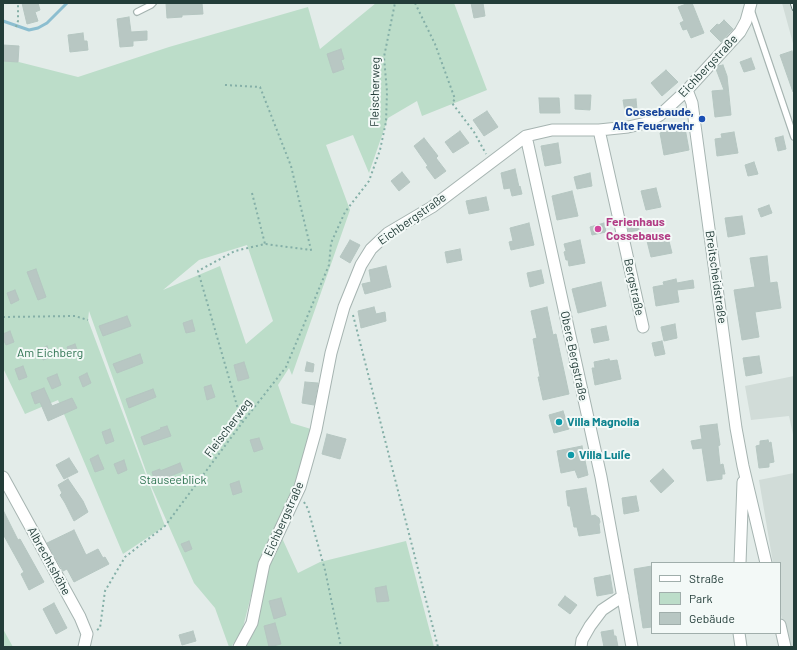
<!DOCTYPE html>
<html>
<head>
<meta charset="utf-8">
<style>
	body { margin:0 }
	#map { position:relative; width:797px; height:650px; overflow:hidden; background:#e3ece9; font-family:Barlow,sans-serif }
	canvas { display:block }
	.frame { position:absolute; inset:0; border:4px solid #233d39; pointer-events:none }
	.legend { position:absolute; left:651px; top:562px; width:130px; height:72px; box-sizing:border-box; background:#f3f9f7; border:1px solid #a0aeab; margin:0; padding:5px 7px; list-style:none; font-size:12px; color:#233d39 }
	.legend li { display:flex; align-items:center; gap:8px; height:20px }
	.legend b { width:20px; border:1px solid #a0aeab }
</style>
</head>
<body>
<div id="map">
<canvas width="797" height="650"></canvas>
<div class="frame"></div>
<ul class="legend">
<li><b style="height:5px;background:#fff"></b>Straße</li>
<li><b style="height:11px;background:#bcddc9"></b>Park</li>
<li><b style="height:11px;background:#b8c7c3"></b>Gebäude</li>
</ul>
</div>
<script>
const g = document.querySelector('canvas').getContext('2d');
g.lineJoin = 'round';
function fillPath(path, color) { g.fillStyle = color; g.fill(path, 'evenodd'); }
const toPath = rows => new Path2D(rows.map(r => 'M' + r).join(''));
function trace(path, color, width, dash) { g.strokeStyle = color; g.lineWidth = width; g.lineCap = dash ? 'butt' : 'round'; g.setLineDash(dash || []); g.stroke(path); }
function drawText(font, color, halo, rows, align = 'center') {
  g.font = font + ' Barlow,sans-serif'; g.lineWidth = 4; g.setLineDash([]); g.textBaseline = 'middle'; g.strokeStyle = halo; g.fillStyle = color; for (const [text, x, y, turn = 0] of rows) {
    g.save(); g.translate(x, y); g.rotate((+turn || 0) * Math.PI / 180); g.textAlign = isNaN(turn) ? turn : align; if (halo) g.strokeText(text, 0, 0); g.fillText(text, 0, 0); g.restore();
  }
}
const built = toPath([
	[782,3,794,3,794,47],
	[794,376,794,439,789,416,751,420,745,386],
	[794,473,794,647,786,647,780,608,780,563,773,563,759,480]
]);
const green = toPath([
	[376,3,454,3,487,90,422,116,417,101,388,118,369,173,353,135,326,145,350,210,292,375,289,368,278,385,291,423,311,429,297,482,261,557,242,631,231,647,229,647,215,608,194,583,152,488,89,311,88,320,165,526,123,554,58,400,25,414,3,368,3,58,78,77,169,47,308,7,320,49],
	[247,245,273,321,246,344,220,266,163,290,199,260],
	[282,538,298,573,320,562,406,541,434,647,246,647,257,626,269,567],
	[3,628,3,629,13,647,3,647]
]);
const stream = toPath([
	[3,21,29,30,38,28,47,23,67,3]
]);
const building = toPath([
	[22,3,38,3,40,10,35,12,38,21,27,24,22,3],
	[166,3,202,3,203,14,182,15,182,17,167,18,166,3],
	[471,3,483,3,485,16,474,18,471,3],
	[689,3,692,3,704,33,691,38,687,29,683,30,680,23,684,21,678,7,689,3],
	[129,17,131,32,147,31,147,40,133,41,133,46,120,47,117,19,129,17],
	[724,20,733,29,721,42,710,31,717,24,719,25,724,20],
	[83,33,84,41,87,41,88,50,70,52,68,35,83,33],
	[3,45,19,46,18,62,3,61,3,45],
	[341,49,344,59,341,60,344,69,333,73,327,54,341,49],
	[792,51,794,56,794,92,793,92,780,55,792,51],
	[751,58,755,69,744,72,740,62,751,58],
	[723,65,727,76,731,115,715,117,712,91,724,90,716,69,718,66,723,65],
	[666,70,678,82,662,96,651,83,666,70],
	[575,95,591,95,590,110,575,109,575,95],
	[539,98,559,98,560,113,540,113,539,98],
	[636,99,637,110,625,112,623,100,636,99],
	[487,111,498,127,484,136,473,120,487,111],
	[676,126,677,130,685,128,689,150,664,155,660,133,666,131,665,128,676,126],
	[460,131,469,143,453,153,445,142,460,131],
	[734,132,738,153,717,156,715,139,722,138,721,134,734,132],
	[783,136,786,149,778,151,775,138,783,136],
	[424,138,438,156,436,158,446,171,435,179,426,167,428,166,414,146,424,138],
	[558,143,561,163,545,166,541,146,558,143],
	[754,162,758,174,748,176,745,165,754,162],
	[515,169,519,187,520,186,522,194,512,196,510,188,504,189,501,173,515,169],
	[402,172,410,182,399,191,391,181,402,172],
	[590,173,592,186,577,189,574,177,590,173],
	[656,188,661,207,646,210,641,191,656,188],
	[572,191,578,216,557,220,552,196,572,191],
	[486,197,489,210,469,214,466,201,486,197],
	[769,205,772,213,761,217,758,209,769,205],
	[742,216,745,234,728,237,725,218,742,216],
	[637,220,639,230,629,232,627,221,637,220],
	[529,223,534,245,511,250,509,242,513,241,510,228,529,223],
	[604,223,606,232,592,235,590,227,604,223],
	[667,233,672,253,651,257,646,237,667,233],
	[350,240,360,245,350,263,340,257,350,240],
	[580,240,585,263,569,266,568,260,566,260,564,252,566,251,564,244,580,240],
	[460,249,462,260,447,263,445,252,460,249],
	[767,256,770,283,777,282,781,308,755,312,759,337,742,340,734,290,755,287,750,258,767,256],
	[386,266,391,287,365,294,362,284,371,282,369,270,386,266],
	[36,269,46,297,38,300,27,272,36,269],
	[541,270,544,283,530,287,527,273,541,270],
	[676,279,677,283,693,280,694,288,677,290,679,302,656,306,653,287,664,285,663,282,676,279],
	[601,282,606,306,578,313,572,289,601,282],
	[15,290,19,300,11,304,7,293,15,290],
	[374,307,376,314,385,312,386,321,361,328,358,311,374,307],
	[547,307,553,335,556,334,569,394,543,400,538,377,540,377,533,339,537,338,531,311,547,307],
	[127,316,131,326,103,336,99,326,127,316],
	[192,320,195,331,186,333,183,323,192,320],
	[675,324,677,338,664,341,661,327,675,324],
	[606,326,609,340,594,343,591,329,606,326],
	[10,331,14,342,6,345,3,339,3,334,10,331],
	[662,341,665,354,655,356,652,343,662,341],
	[75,344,79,355,71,358,67,347,75,344],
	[47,346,51,357,43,360,39,350,47,346],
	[140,354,143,363,117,373,113,364,140,354],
	[759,356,762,373,746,376,743,358,759,356],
	[609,359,610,361,617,360,621,379,595,385,592,368,595,368,594,362,609,359],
	[244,362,249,378,238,381,234,365,244,362],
	[307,362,314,364,313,372,305,371,307,362],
	[23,366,27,377,19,380,15,369,23,366],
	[87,373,91,383,83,387,79,377,87,373],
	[57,374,61,385,52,389,47,378,57,374],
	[305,382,318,383,314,405,302,403,305,382],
	[211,385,215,397,207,400,204,387,211,385],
	[44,388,52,406,72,398,77,408,48,421,40,402,35,404,31,393,44,388],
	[153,389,156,397,129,408,126,399,153,389],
	[563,411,569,429,554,433,549,415,563,411],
	[717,424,720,445,718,446,720,465,723,464,725,474,722,474,722,479,707,481,702,448,693,449,691,441,702,439,700,426,717,424],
	[167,426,171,436,144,445,141,437,161,429,160,428,167,426],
	[110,429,114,441,106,444,102,432,110,429],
	[327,434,346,439,340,459,322,454,327,434],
	[259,438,263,449,254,452,250,440,259,438],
	[768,440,769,443,771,442,774,462,769,463,769,467,759,468,756,446,760,445,760,441,768,440],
	[582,446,588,475,578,478,575,470,561,473,557,451,582,446],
	[98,455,104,469,95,472,90,459,98,455],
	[69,458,78,472,64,479,56,465,69,458],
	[124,460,127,470,118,474,114,464,124,460],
	[180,463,183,471,155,482,152,472,160,469,160,471,180,463],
	[663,469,674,481,661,493,650,481,663,469],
	[68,479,83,501,88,512,74,521,65,503,60,495,62,493,58,485,68,479],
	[239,481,242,492,233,495,230,484,239,481],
	[586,488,591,516,595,515,599,518,600,522,599,524,600,533,579,536,577,527,574,527,570,506,568,506,566,491,586,488],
	[636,496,639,511,624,514,622,498,636,496],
	[3,510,18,540,20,539,44,582,29,590,21,574,24,572,3,534,3,510],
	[74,530,86,555,98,549,103,558,105,557,109,564,74,582,67,569,63,571,47,543,74,530],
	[189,541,192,549,185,552,181,544,189,541],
	[652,566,652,627,643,628,634,569,652,566],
	[610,575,613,593,597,596,594,578,610,575],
	[386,586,389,601,377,602,375,588,386,586],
	[565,596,577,605,570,614,558,605,565,596],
	[281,598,286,615,274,619,269,601,281,598],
	[54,603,67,628,56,634,43,609,54,603],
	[275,623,281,644,269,647,264,626,275,623],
	[613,630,614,636,616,636,618,647,604,647,601,632,613,630],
	[193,631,196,641,182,645,179,635,193,631]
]);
const path = toPath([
	[415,3,435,44,455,99,452,103,474,132,486,154],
	[16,27,18,21,18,3],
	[225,85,260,87,291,166,311,250,265,244,235,251,198,271,242,423],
	[252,193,265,244],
	[353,315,438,647],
	[3,317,75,316,88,320],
	[304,502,308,509,325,570,341,647],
	[97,630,100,628,105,591,125,557,165,526,242,423,286,367,329,265,331,243,345,212,369,181,380,150,386,122,387,92,384,57,395,3]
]);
const lane = toPath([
	[751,10,794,137],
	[137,12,151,5,153,3]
]);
const street = toPath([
	[687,90,692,103,736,428,743,466,766,563],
	[599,130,643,327],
	[526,136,601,477,632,647],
	[3,477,80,617,87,634,84,647],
	[740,563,743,482],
	[780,625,785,647],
	[739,633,741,647],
	[239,647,252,623,264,564,300,487,316,430,331,353,344,307,361,265,371,249,388,233,432,207,526,136,552,130,599,130,628,127,646,123,660,115,687,90,740,32,746,21,751,3],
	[581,647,582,640,590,626,602,610,623,596]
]);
const rail = toPath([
	[792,3,794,9]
]);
const markers = [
	[702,119,4,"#1a4fb4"],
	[598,229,4,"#d1479c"],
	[559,422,4,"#0f9aa8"],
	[571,455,4,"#0f9aa8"]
];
const streetNames = [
	["Eichbergstraße",708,66,-47],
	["Fleischerweg",375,92,-89],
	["Eichbergstraße",412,219,-35],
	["Breitscheidstraße",716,277,82],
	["Bergstraße",634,287,78],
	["Obere Bergstraße",574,356,78],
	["Fleischerweg",228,428,-53],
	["Eichbergstraße",284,519,-66],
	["Albrechtshöhe",49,561,61]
];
const transitNames = [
	["Cossebaude,",694,112],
	["Alte Feuerwehr",694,126]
];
const hotelNames = [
	["Ferienhaus",606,222],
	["Cossebause",606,236]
];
const parkNames = [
	["Am Eichberg",50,353],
	["Stauseeblick",173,480]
];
const cultureNames = [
	["Villa Magnolia",567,422],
	["Villa Luiſe",579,455]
];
fillPath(built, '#d1dcd8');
fillPath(green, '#bcddc9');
trace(stream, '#8cbed0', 3);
fillPath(building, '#b8c7c3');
trace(building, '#b5c6c1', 1);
trace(lane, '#a6b4b1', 8);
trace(street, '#a6b4b1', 13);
trace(path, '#84afa7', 2, [2, 3]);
trace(lane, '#fff', 5.5);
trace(street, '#fff', 11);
trace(rail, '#5e7975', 4.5);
trace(rail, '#f3f9f7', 3, [9]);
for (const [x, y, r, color] of markers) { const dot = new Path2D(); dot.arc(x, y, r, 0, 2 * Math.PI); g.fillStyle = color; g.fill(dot); trace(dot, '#f3f9f7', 1.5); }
drawText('12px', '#233d39', '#f3f9f7', streetNames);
drawText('bold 12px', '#164399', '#f3f9f7', transitNames, 'right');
drawText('bold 12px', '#b23c85', '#f3f9f7', hotelNames, 'left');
drawText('12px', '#2e7351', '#f3f9f7', parkNames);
drawText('bold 12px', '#0d838f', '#f3f9f7', cultureNames, 'left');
</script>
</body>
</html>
